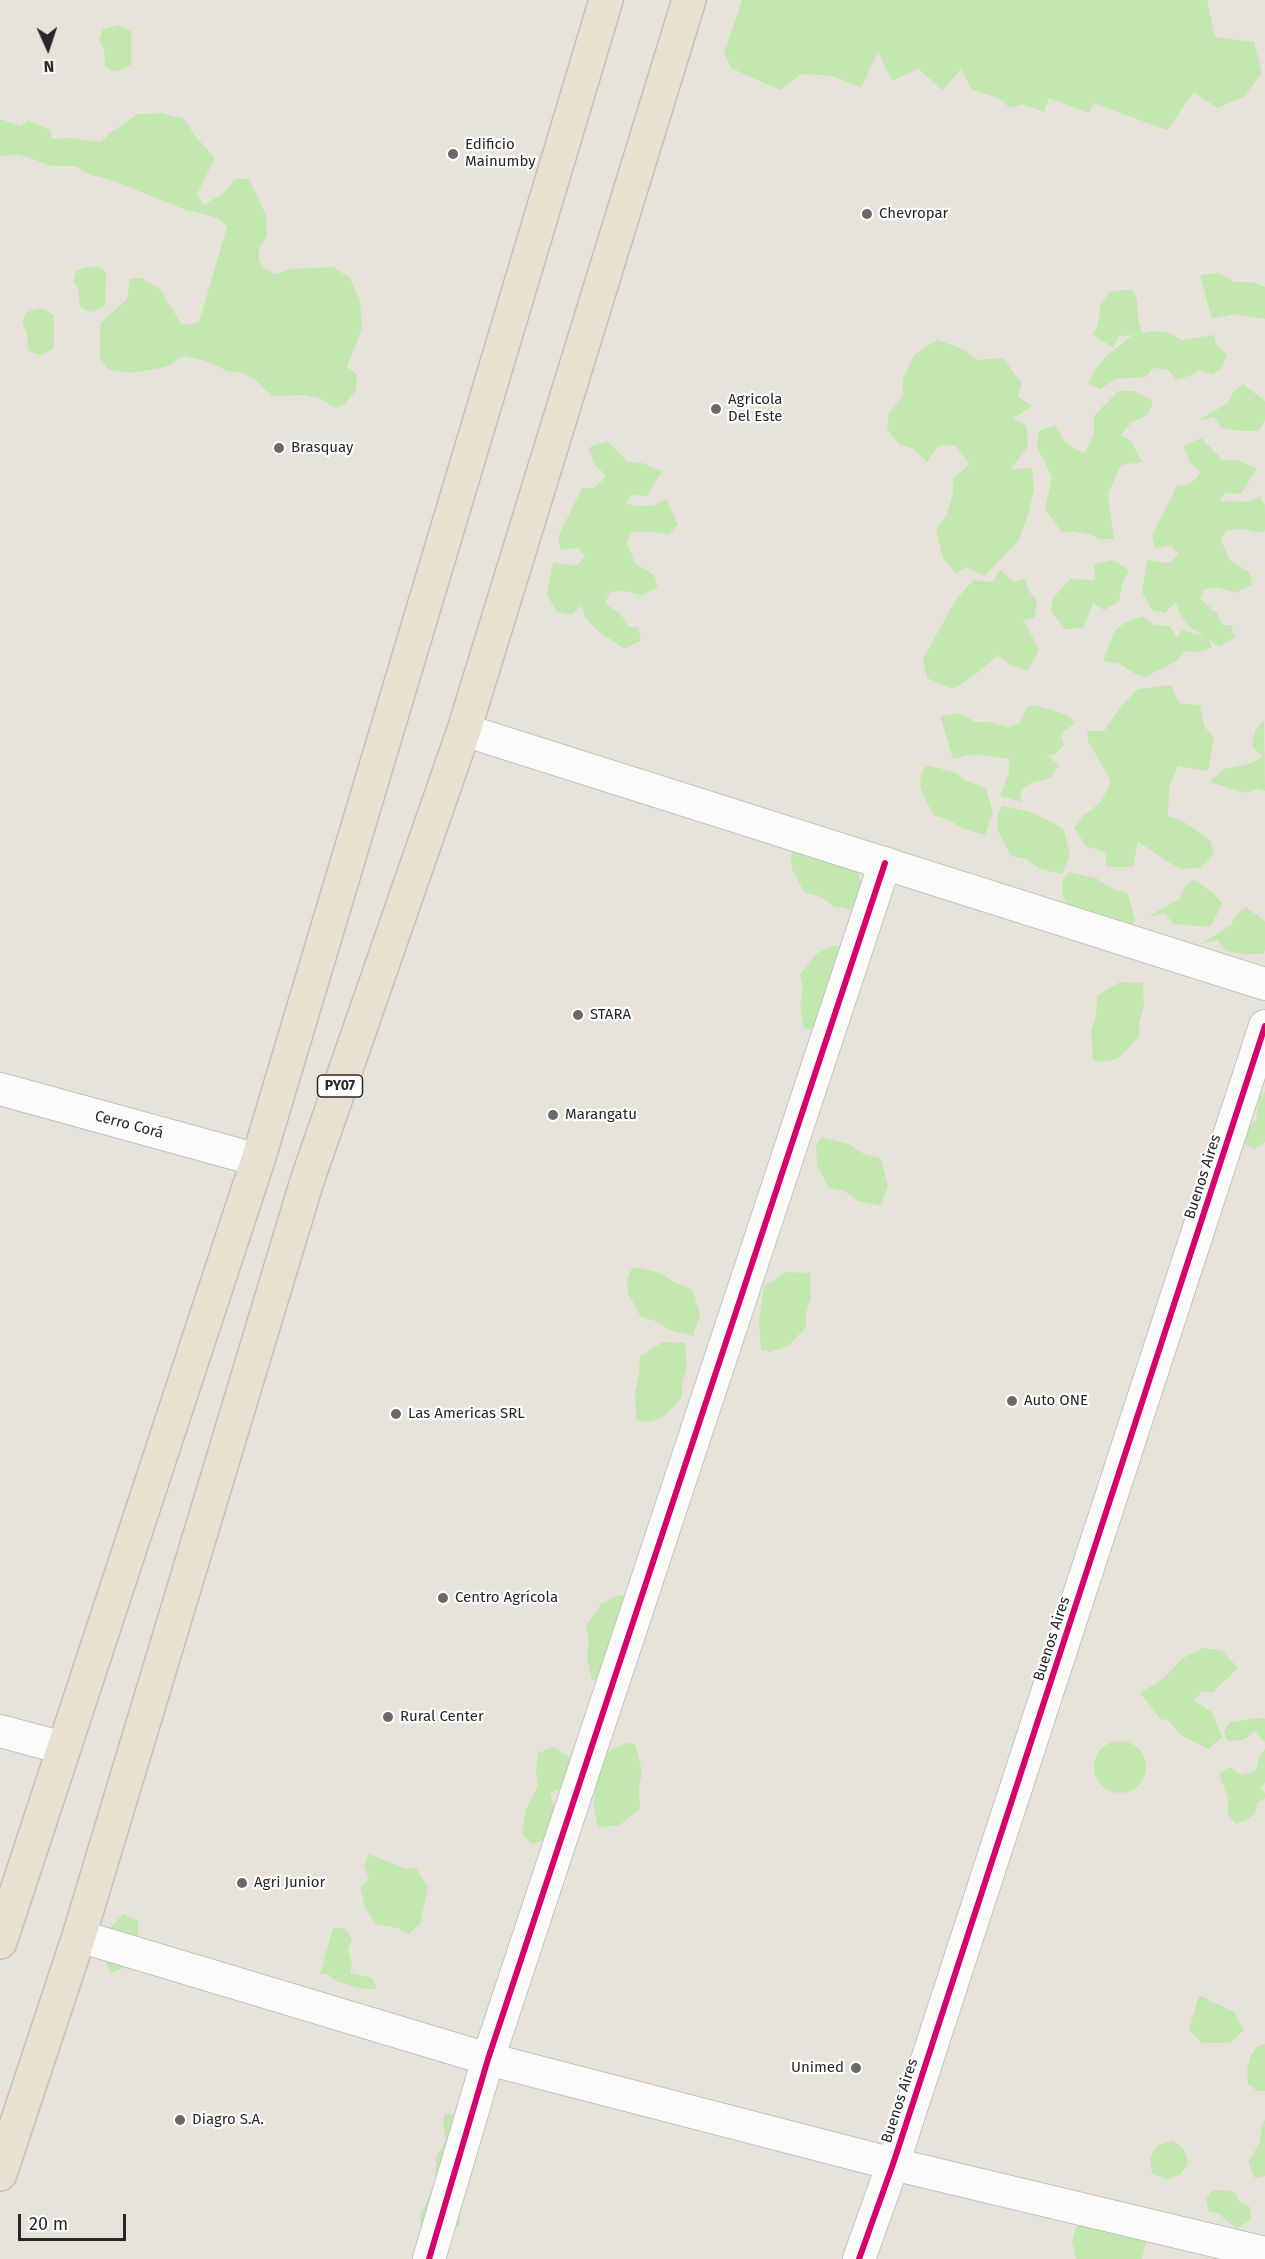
<!DOCTYPE html>
<html>
<head>
<meta charset="utf-8">
<style>
	body { margin:0 }
	#map { position:relative; width:1265px; height:2259px; overflow:hidden; background:#e7e3db; font-family:"Fira Sans",sans-serif }
	canvas { display:block }
	.north { position:absolute; left:18px; top:18px; width:60px; height:60px; -webkit-text-stroke:4px #fff; paint-order:stroke; rotate:177deg; font-size:16px; font-weight:700; line-height:24px; text-align:center; color:#272727 }
	.north::after { content:''; display:block; margin:auto; width:21px; height:27px; background:#272727; clip-path:polygon(50% 0,100% 100%,50% 72%,0 100%) }
	.scale { position:absolute; left:18px; top:2214px; width:108px; height:27px; box-sizing:border-box; border:3px solid #272727; border-top:0; padding-left:8px; font-size:18px; line-height:21px; white-space:nowrap; color:#272727; -webkit-text-stroke:4px #fff; paint-order:stroke }
</style>
</head>
<body>
<div id="map">
<canvas width="1265" height="2259"></canvas>
<div class="north">N</div>
<div class="scale">20 m</div>
</div>
<script>
const g = document.querySelector('canvas').getContext('2d');
g.lineJoin = 'round';
function fillPath(path, color) { g.fillStyle = color; g.fill(path, 'evenodd'); }
const toPath = rows => new Path2D(rows.map(r => 'M' + r).join(''));
function trace(path, color, width, dash) { g.strokeStyle = color; g.lineWidth = width; g.lineCap = dash ? 'butt' : 'round'; g.setLineDash(dash || []); g.stroke(path); }
function drawText(font, color, halo, rows, align = 'center') {
  g.font = font + ' "Fira Sans",sans-serif'; g.lineWidth = 4.5; g.setLineDash([]); g.textBaseline = 'middle'; g.strokeStyle = halo; g.fillStyle = color; for (const [text, x, y, turn = 0] of rows) {
    g.save(); g.translate(x, y); g.rotate((+turn || 0) * Math.PI / 180); g.textAlign = isNaN(turn) ? turn : align; if (halo) g.strokeText(text, 0, 0); g.fillText(text, 0, 0); g.restore();
  }
}
const green = toPath([
	[742,0,1207,0,1215,37,1254,42,1262,72,1244,97,1217,108,1194,92,1167,130,1093,103,1089,113,1049,98,1044,112,1022,104,1010,108,998,98,972,90,961,69,943,90,918,69,892,81,878,52,861,88,833,76,801,74,780,90,731,68,724,53],
	[120,25,131,31,131,65,118,72,110,70,105,66,104,49,99,40,103,29],
	[162,113,184,119,195,136,215,158,197,194,204,205,226,191,234,179,249,179,266,215,267,236,259,249,259,261,265,269,276,274,292,269,333,267,350,278,360,300,362,328,347,367,357,375,356,390,344,405,336,408,321,399,306,395,272,396,253,378,242,373,227,371,206,361,183,356,166,367,130,373,108,369,100,358,100,324,127,299,130,278,141,278,160,289,182,325,199,322,227,227,218,218,186,210,111,180,91,175,75,166,52,166,18,154,0,157,0,119,21,126,28,120,50,130,52,139,71,138,101,142,110,133,138,114],
	[95,266,106,272,105,306,93,312,84,310,80,306,78,289,73,281,77,270],
	[1219,273,1235,282,1252,282,1265,287,1265,319,1234,314,1212,319,1200,275],
	[1132,289,1137,300,1138,319,1142,333,1152,331,1169,333,1182,340,1214,335,1216,344,1227,355,1222,368,1212,375,1199,369,1190,376,1176,379,1168,370,1152,368,1146,377,1115,379,1101,389,1088,384,1095,370,1106,356,1133,335,1119,336,1113,348,1093,334,1098,325,1100,306,1110,292],
	[43,308,54,315,54,348,41,355,33,353,28,349,27,332,22,323,26,312],
	[937,340,963,349,978,360,1003,358,1022,384,1018,397,1032,406,1013,418,1026,426,1028,446,1011,469,1032,468,1034,488,1029,512,1019,540,984,576,967,567,956,573,943,558,936,530,947,514,953,493,953,478,970,464,954,445,938,446,927,462,914,449,899,444,887,428,889,413,903,396,903,379,914,355],
	[1243,384,1265,401,1265,420,1259,431,1242,431,1222,428,1214,417,1197,421,1228,403,1233,392],
	[1118,391,1134,391,1153,401,1149,414,1131,423,1121,435,1131,441,1142,462,1121,465,1108,494,1114,539,1100,539,1091,535,1074,531,1062,532,1045,509,1052,477,1037,447,1039,431,1055,425,1066,444,1084,453,1094,435,1094,416],
	[1201,438,1223,460,1236,460,1257,468,1241,494,1225,493,1220,501,1249,502,1260,496,1265,505,1265,530,1263,533,1243,529,1226,530,1221,541,1230,560,1249,572,1252,585,1235,593,1219,588,1204,589,1200,599,1217,613,1223,625,1231,625,1235,637,1219,647,1209,639,1212,648,1196,652,1185,651,1175,662,1145,677,1134,673,1120,664,1103,661,1115,631,1123,624,1142,616,1154,625,1170,626,1176,637,1182,630,1205,636,1191,628,1180,615,1176,602,1165,613,1152,610,1142,592,1147,560,1169,563,1179,554,1171,545,1155,548,1152,535,1177,486,1187,485,1196,479,1200,472,1190,462,1183,446],
	[607,441,628,462,642,463,662,471,647,496,631,495,626,504,639,506,655,505,666,499,678,524,669,535,649,531,631,533,627,543,635,563,654,575,658,588,641,595,624,591,610,592,605,603,622,616,629,627,638,627,641,640,625,649,598,631,585,618,582,605,571,615,557,612,547,595,553,562,576,566,585,556,577,548,561,550,558,537,582,488,593,488,602,481,606,475,595,465,588,448],
	[1112,560,1129,570,1123,581,1119,601,1104,610,1093,603,1083,628,1064,629,1051,611,1053,598,1070,579,1095,580,1094,564],
	[1000,570,1014,582,1025,579,1029,591,1037,601,1034,618,1023,620,1039,649,1028,671,1010,665,998,655,976,674,953,689,927,678,923,659,955,601,973,580,992,582],
	[1171,685,1179,703,1200,705,1204,726,1214,738,1208,771,1178,766,1169,788,1168,816,1181,820,1210,840,1214,854,1200,868,1180,869,1138,842,1133,867,1107,867,1105,852,1086,846,1074,828,1083,816,1101,802,1111,781,1088,741,1087,731,1104,731,1122,705,1138,689],
	[1035,705,1068,715,1075,723,1061,734,1064,745,1055,754,1046,755,1059,765,1051,778,1033,782,1021,790,1021,802,1000,796,1009,772,1009,759,974,754,953,759,940,716,959,713,975,722,991,722,1009,728,1020,722,1027,707],
	[1264,720,1265,791,1257,789,1246,793,1210,782,1224,769,1252,763,1263,757,1252,746,1255,731],
	[926,765,954,772,967,781,986,788,993,813,985,835,963,829,948,819,934,816,922,793,920,785,921,774],
	[1003,806,1031,812,1063,828,1070,854,1062,874,1040,869,1025,859,1011,856,999,833,997,825,998,814],
	[796,842,856,864,863,890,856,911,833,906,819,896,804,892,792,869,791,861,792,851],
	[1068,872,1096,878,1109,887,1128,894,1135,920,1127,941,1076,922,1064,899,1062,891,1063,880],
	[1194,879,1215,895,1222,904,1210,927,1173,924,1165,913,1148,917,1179,899,1184,888],
	[1246,907,1265,921,1265,950,1263,954,1245,954,1226,951,1217,940,1201,944,1231,925,1236,915],
	[833,946,842,946,826,1027,804,1029,800,1006,803,989,800,975,816,954],
	[1120,982,1143,983,1144,1007,1139,1023,1139,1037,1121,1056,1113,1060,1103,1062,1093,1060,1091,1032,1096,1016,1097,996],
	[1265,1092,1265,1142,1254,1149,1240,1141,1256,1119,1260,1096],
	[821,1137,849,1144,862,1153,881,1159,888,1185,881,1206,858,1201,844,1191,829,1188,817,1165,816,1146],
	[633,1267,661,1273,674,1282,693,1290,700,1315,693,1336,670,1330,655,1321,641,1317,629,1295,627,1286,628,1276],
	[787,1272,810,1273,811,1297,806,1313,806,1327,788,1346,770,1352,761,1350,759,1321,764,1286],
	[663,1342,685,1343,687,1367,682,1383,682,1397,664,1416,656,1420,646,1422,636,1420,635,1391,639,1376,640,1356],
	[618,1595,627,1596,614,1677,592,1680,587,1657,589,1640,586,1626,601,1604],
	[1202,1648,1222,1650,1238,1668,1213,1692,1202,1692,1194,1700,1212,1712,1222,1737,1208,1749,1179,1734,1167,1719,1161,1720,1140,1693,1165,1677,1182,1659],
	[1258,1718,1265,1719,1265,1742,1255,1731,1243,1740,1227,1741,1224,1731,1230,1722],
	'1094 1767a26 26 0 1 1 52 0a26 26 0 1 1-52 0Z',
	[625,1743,635,1744,638,1754,642,1772,639,1788,640,1808,620,1825,598,1827,593,1804,596,1787,593,1773,608,1752],
	[553,1747,571,1758,576,1773,569,1785,550,1793,558,1819,554,1837,532,1844,522,1833,526,1809,538,1786,536,1772,538,1753],
	[1265,1749,1265,1783,1260,1787,1265,1793,1265,1798,1257,1803,1256,1812,1247,1820,1236,1824,1228,1814,1228,1799,1219,1773,1230,1767,1242,1775,1256,1770,1259,1757],
	[369,1854,406,1869,416,1868,428,1887,420,1923,409,1934,398,1928,375,1924,365,1907,360,1887,369,1879,364,1866],
	[123,1914,138,1921,137,1966,125,1967,111,1973,100,1949,111,1927],
	[333,1928,344,1928,352,1939,348,1950,352,1964,350,1973,372,1978,377,1989,364,1989,338,1982,327,1974,320,1974],
	[1199,1995,1234,2012,1244,2030,1230,2043,1202,2043,1189,2030],
	[1262,2044,1265,2044,1265,2091,1257,2091,1248,2084,1247,2070,1250,2057,1256,2048],
	[445,2114,455,2114,466,2134,459,2210,460,2225,448,2233,422,2237,420,2215,435,2185,436,2157,446,2140,443,2123],
	[1265,2119,1265,2176,1255,2178,1248,2162,1260,2142,1262,2126],
	[1172,2140,1184,2149,1188,2163,1181,2174,1167,2179,1152,2174,1150,2158,1157,2146],
	[1223,2190,1235,2192,1240,2203,1250,2207,1251,2219,1237,2229,1216,2212,1209,2211,1206,2199,1212,2191],
	[1121,2200,1138,2211,1147,2237,1142,2259,1076,2259,1072,2241,1076,2227,1094,2203]
]);
const minor = toPath([
	[464,730,1265,984],
	[0,1089,258,1160],
	[0,1731,63,1748],
	[79,1936,488,2059,893,2164,1265,2253],
	[429,2259,488,2059,885,863],
	[859,2259,893,2164,1265,1026]
]);
const trunk = toPath([
	[0,1942,258,1160,606,0],
	[0,2174,79,1936,307,1181,464,730,689,0]
]);
const cycleway = toPath([
	[429,2259,488,2059,885,863],
	[859,2259,893,2164,1265,1026]
]);
const markers = [
	[453,154,6,"#6a6966"],
	[867,214,6,"#6a6966"],
	[716,409,6,"#6a6966"],
	[279,448,6,"#6a6966"],
	[578,1015,6,"#6a6966"],
	[553,1115,6,"#6a6966"],
	[1012,1401,6,"#6a6966"],
	[396,1414,6,"#6a6966"],
	[443,1598,6,"#6a6966"],
	[388,1717,6,"#6a6966"],
	[242,1883,6,"#6a6966"],
	[856,2068,6,"#6a6966"],
	[180,2120,6,"#6a6966"]
];
const shields = [
	[340,1086,45]
];
const shieldNames = [
	["PY07",340,1086]
];
const poiNames = [
	["Edificio",465,145],
	["Mainumby",465,162],
	["Chevropar",879,214],
	["Agricola",728,400],
	["Del Este",728,417],
	["Brasquay",291,448],
	["STARA",590,1015],
	["Marangatu",565,1115],
	["Auto ONE",1024,1401],
	["Las Americas SRL",408,1414],
	["Centro Agrícola",455,1598],
	["Rural Center",400,1717],
	["Agri Junior",254,1883],
	["Unimed",844,2068,"right"],
	["Diagro S.A.",192,2120]
];
const streetNames = [
	["Cerro Corá",129,1125,15],
	["Buenos Aires",1203,1177,-72],
	["Buenos Aires",1052,1639,-72],
	["Buenos Aires",900,2101,-72]
];
fillPath(green, '#c2e7af');
trace(minor, '#c2c2c2', 34);
trace(trunk, '#c3c1bf', 36);
trace(minor, '#fbfbfa', 32);
trace(trunk, '#e8e0d0', 33);
trace(cycleway, '#d6006c', 6);
for (const [x, y, r, color] of markers) { const dot = new Path2D(); dot.arc(x, y, r, 0, 2 * Math.PI); g.fillStyle = color; g.fill(dot); trace(dot, '#fff', 2); }
for (const [x, y, w] of shields) { const box = new Path2D(); box.roundRect(x - w / 2, y - 11, w, 22, 4.5); g.fillStyle = '#fff'; g.fill(box); trace(box, '#272727', 1.5); }
drawText('bold 14px', '#272727', null, shieldNames);
drawText('15px', '#272727', '#fff', poiNames, 'left');
drawText('15px', '#272727', '#fff', streetNames);
</script>
</body>
</html>
